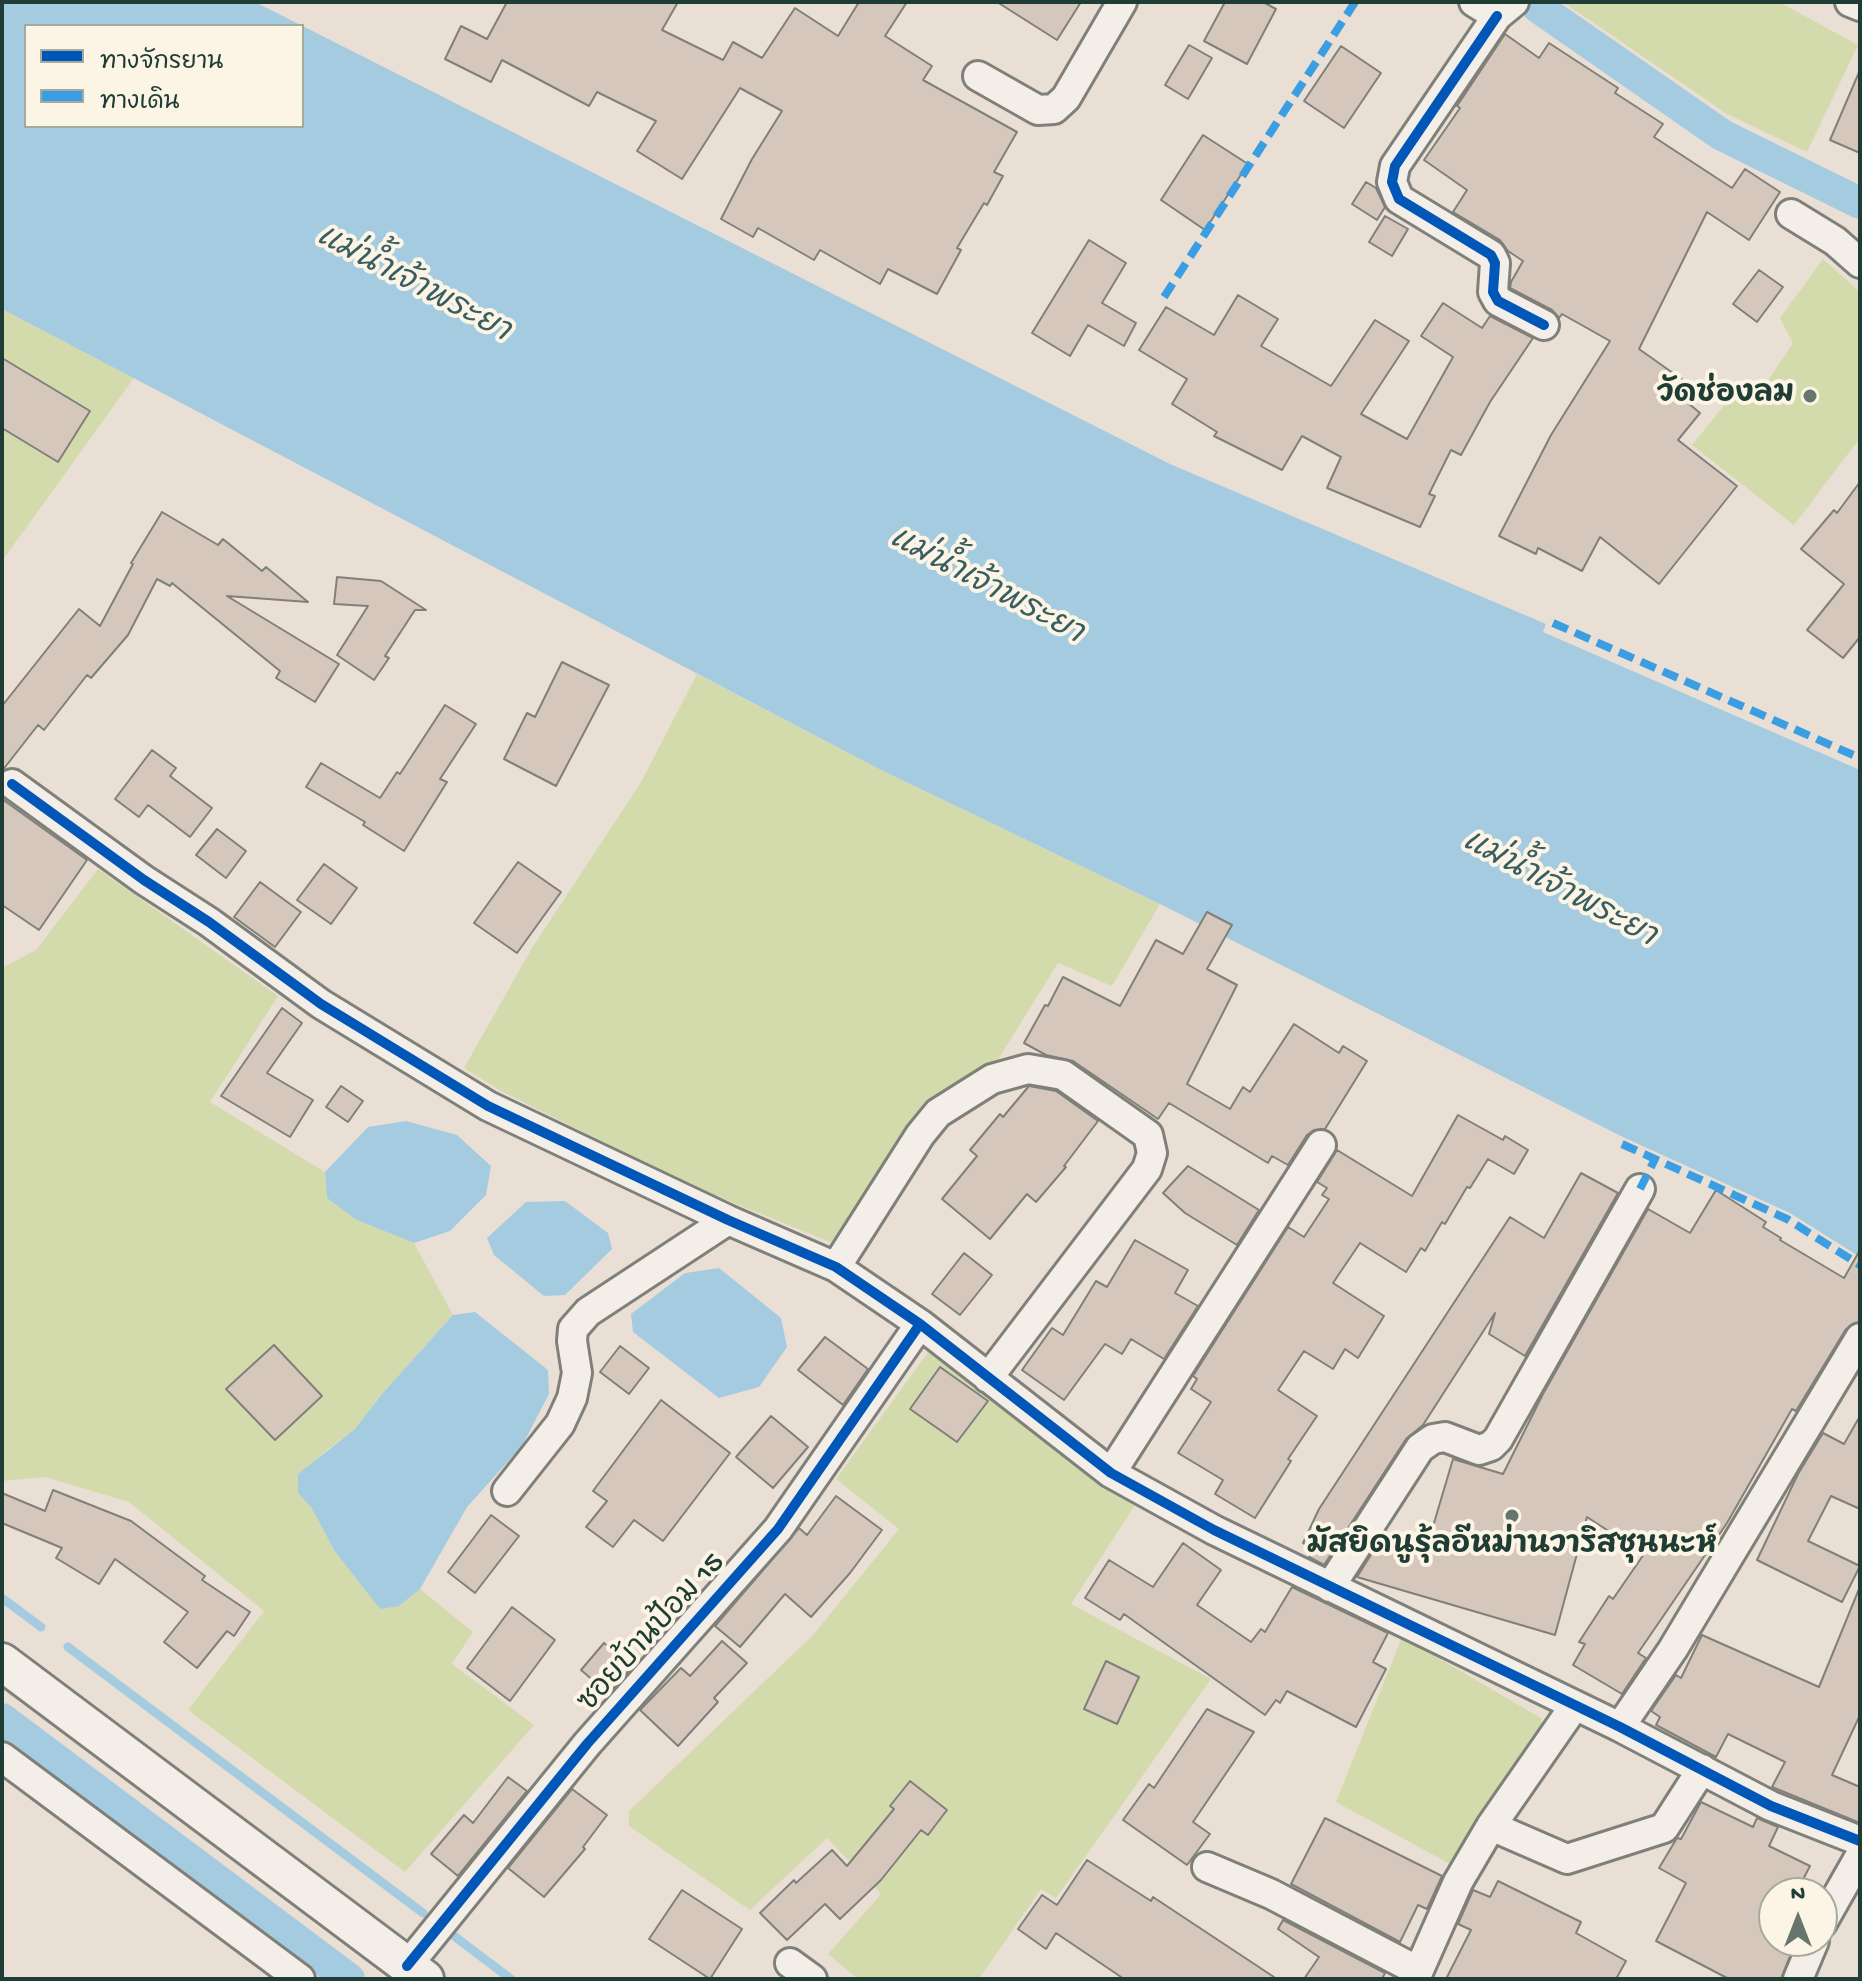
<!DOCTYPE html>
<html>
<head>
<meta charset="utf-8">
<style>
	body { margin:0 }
	#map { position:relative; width:1862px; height:1981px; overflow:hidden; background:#eadfd4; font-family:"Gochi Hand","Playpen Sans Thai",sans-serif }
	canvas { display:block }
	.frame { position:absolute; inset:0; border:4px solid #1f3d34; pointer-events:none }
	.legend { position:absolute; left:24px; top:24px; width:280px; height:104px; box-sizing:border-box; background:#fcf5e5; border:2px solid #a4ab9e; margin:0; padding:10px 14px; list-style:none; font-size:24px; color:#1f3d34 }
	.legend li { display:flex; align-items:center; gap:16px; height:40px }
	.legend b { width:40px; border:2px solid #a4ab9e }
	.north { position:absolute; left:1758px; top:1877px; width:80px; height:80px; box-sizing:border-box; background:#fcf5e5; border:2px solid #a4ab9e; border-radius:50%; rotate:0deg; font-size:22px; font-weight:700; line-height:32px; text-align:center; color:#1f3d34 }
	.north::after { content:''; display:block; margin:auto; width:28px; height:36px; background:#66766c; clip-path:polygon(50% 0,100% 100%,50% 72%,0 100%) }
</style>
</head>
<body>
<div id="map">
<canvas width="1862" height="1981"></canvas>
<div class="frame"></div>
<ul class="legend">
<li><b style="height:10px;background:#0057b8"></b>ทางจักรยาน</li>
<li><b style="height:10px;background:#3c9ee2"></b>ทางเดิน</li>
</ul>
<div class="north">N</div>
</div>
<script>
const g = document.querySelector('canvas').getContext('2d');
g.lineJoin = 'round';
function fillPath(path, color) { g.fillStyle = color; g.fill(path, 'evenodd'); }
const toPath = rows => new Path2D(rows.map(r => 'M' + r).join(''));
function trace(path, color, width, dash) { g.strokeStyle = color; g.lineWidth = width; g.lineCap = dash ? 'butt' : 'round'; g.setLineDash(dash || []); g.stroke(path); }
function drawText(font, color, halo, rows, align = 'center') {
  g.font = font + ' "Gochi Hand","Playpen Sans Thai",sans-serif'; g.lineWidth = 8; g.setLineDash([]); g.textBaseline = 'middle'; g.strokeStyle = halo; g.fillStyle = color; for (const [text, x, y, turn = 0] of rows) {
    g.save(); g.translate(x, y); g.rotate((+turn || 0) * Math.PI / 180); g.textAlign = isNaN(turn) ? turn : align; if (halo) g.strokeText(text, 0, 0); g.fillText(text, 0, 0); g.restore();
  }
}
const green = toPath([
	[1563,2,1779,2,1858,45,1807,152,1727,114],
	[1823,259,1860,292,1860,438,1794,525,1692,445,1740,386,1758,396,1793,343,1780,318],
	[2,309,134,378,2,561],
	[697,674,879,769,1160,904,1112,986,1058,963,994,1066,835,1244,685,1183,501,1091,464,1068,532,948,640,784],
	[98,869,278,996,210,1102,325,1172,327,1198,355,1218,414,1243,453,1315,382,1394,355,1429,324,1452,298,1493,311,1507,334,1550,399,1606,420,1589,473,1632,452,1664,534,1725,405,1872,188,1710,264,1611,129,1502,45,1477,2,1481,2,968,36,950],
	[931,1348,1137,1502,1071,1604,1211,1679,1056,1898,1041,1889,979,1979,858,1979,828,1954,881,1894,827,1838,750,1910,629,1826,629,1811,813,1635,899,1529,836,1479],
	[1402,1637,1541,1718,1542,1733,1450,1864,1336,1802]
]);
const water = toPath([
	[2,2,255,2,1170,464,1546,624,1543,632,1860,770,1860,1257,1790,1213,1625,1138,1160,904,879,769,2,309],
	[26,26,302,26,302,126,26,126],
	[406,1121,457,1135,491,1166,486,1195,450,1231,414,1243,355,1219,327,1198,325,1172,368,1127],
	[565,1201,608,1233,612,1249,565,1295,544,1296,494,1255,487,1238,526,1202],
	[719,1268,781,1318,787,1347,759,1387,719,1398,633,1332,631,1314,685,1273],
	[475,1312,548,1370,549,1394,522,1446,467,1507,420,1589,399,1606,380,1609,334,1550,311,1507,298,1493,298,1474,355,1429,382,1394,453,1315]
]);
const stream = toPath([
	[2,1598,41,1627],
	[68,1647,423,1913],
	[454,1936,511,1979]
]);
const canal = toPath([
	[1538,7,1722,135,1860,203],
	[2,1719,349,1979]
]);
const building = toPath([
	[507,2,678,2,662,30,723,60,733,42,762,58,795,8,838,36,859,2,907,2,885,36,932,66,923,80,1017,132,994,172,1003,176,987,205,984,203,957,248,961,250,937,294,888,269,880,284,820,250,814,260,758,228,753,237,721,219,752,159,782,111,740,88,682,179,637,151,656,121,597,92,589,106,502,60,491,82,445,59,461,26,487,39,507,2],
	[997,2,1081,2,1057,40,997,2],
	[1225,2,1263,2,1276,9,1247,64,1204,41,1225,2],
	[1505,34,1539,58,1549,43,1618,88,1615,93,1663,124,1654,137,1732,188,1745,169,1780,192,1749,240,1707,212,1639,349,1697,390,1688,403,1700,413,1678,440,1737,486,1659,584,1600,537,1582,571,1538,548,1536,554,1499,536,1551,435,1610,341,1562,314,1559,318,1552,310,1510,288,1511,282,1523,261,1508,251,1500,240,1453,212,1467,190,1424,160,1460,108,1457,106,1505,34],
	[1189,45,1212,58,1188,99,1165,85,1189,45],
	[1341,46,1381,73,1344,128,1304,101,1341,46],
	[1860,70,1860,153,1830,140,1860,70],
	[1203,135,1248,164,1205,230,1161,200,1203,135],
	[1366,182,1376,188,1385,207,1377,220,1352,204,1366,182],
	[1385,216,1408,229,1392,256,1369,242,1385,216],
	[1089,240,1126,263,1102,303,1136,323,1124,346,1088,325,1070,356,1032,333,1089,240],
	[1759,270,1783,287,1757,322,1733,304,1759,270],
	[1238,295,1278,319,1261,346,1331,386,1375,320,1409,341,1361,414,1407,439,1453,357,1421,336,1443,303,1482,328,1490,316,1533,338,1490,402,1461,455,1451,450,1429,494,1435,496,1420,527,1327,488,1341,457,1302,436,1282,470,1214,436,1217,432,1172,404,1187,379,1139,350,1166,307,1214,335,1238,295],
	[2,358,90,411,58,462,2,428,2,358],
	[1860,482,1860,637,1843,658,1807,630,1844,584,1801,549,1834,510,1837,513,1860,482],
	[162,512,218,545,223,539,262,571,266,567,308,602,227,596,339,664,315,702,276,678,280,671,172,583,170,586,157,579,128,635,91,678,87,675,44,730,38,725,2,771,2,706,79,609,100,626,133,564,131,563,162,512],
	[337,577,381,581,426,610,415,610,385,656,389,658,374,680,337,655,368,606,334,604,337,577],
	[562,662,609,685,556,786,504,759,527,713,535,717,562,662],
	[445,705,476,724,440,779,447,782,404,851,363,825,365,822,306,787,321,763,380,798,397,772,400,774,445,705],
	[152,750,176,768,170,776,212,808,190,837,148,805,139,817,115,799,152,750],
	[2,799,87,860,39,930,2,905,2,799],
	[217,829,246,851,226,878,196,855,217,829],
	[518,862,561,892,517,953,474,923,518,862],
	[324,864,357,888,331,924,297,900,324,864],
	[260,882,301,912,275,947,234,917,260,882],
	[1207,912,1232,925,1207,969,1237,985,1187,1084,1230,1109,1243,1087,1250,1092,1294,1024,1339,1053,1343,1046,1367,1061,1325,1129,1314,1130,1307,1135,1288,1165,1272,1156,1268,1163,1169,1103,1158,1119,1073,1061,1046,1055,1024,1043,1045,1005,1048,1006,1063,977,1120,1006,1156,940,1183,954,1207,912],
	[282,1008,302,1023,267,1073,313,1100,290,1137,221,1096,282,1008],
	[341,1086,363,1101,348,1122,326,1107,341,1086],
	[1029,1086,1056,1091,1098,1121,1064,1166,1066,1167,1036,1202,1027,1194,990,1239,942,1199,977,1156,970,1150,1000,1114,1003,1117,1029,1086],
	[1458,1115,1503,1140,1505,1136,1528,1150,1514,1174,1488,1159,1470,1188,1467,1187,1445,1224,1442,1222,1425,1251,1421,1248,1406,1272,1360,1243,1333,1283,1384,1316,1358,1358,1345,1349,1333,1369,1304,1351,1278,1390,1317,1416,1288,1459,1291,1461,1255,1518,1215,1494,1223,1480,1178,1453,1211,1402,1191,1389,1197,1379,1193,1376,1288,1227,1304,1237,1329,1199,1322,1195,1327,1188,1317,1182,1337,1150,1412,1196,1458,1115],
	[1188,1166,1259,1210,1237,1245,1185,1213,1163,1193,1188,1166],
	[1581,1173,1618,1193,1525,1356,1489,1334,1495,1313,1423,1425,1406,1439,1324,1565,1309,1557,1314,1549,1303,1543,1319,1509,1510,1217,1544,1238,1581,1173],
	[1716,1190,1766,1222,1763,1227,1781,1238,1780,1240,1844,1278,1860,1250,1860,1321,1846,1329,1796,1411,1792,1409,1727,1523,1638,1653,1646,1658,1622,1694,1573,1665,1585,1644,1579,1642,1609,1596,1613,1599,1644,1554,1587,1517,1555,1635,1357,1577,1384,1534,1426,1550,1453,1459,1503,1474,1543,1394,1648,1209,1690,1233,1716,1190],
	[1135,1240,1188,1270,1175,1293,1198,1306,1164,1359,1131,1339,1122,1354,1105,1344,1064,1400,1022,1370,1052,1328,1063,1335,1096,1281,1107,1287,1135,1240],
	[964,1253,992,1275,960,1315,932,1294,964,1253],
	[825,1337,868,1369,843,1405,798,1370,825,1337],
	[274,1345,322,1396,275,1440,226,1389,274,1345],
	[620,1346,649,1368,629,1394,600,1372,620,1346],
	[940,1367,988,1401,957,1442,910,1409,940,1367],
	[661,1400,730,1453,663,1541,634,1520,613,1547,586,1527,607,1501,593,1491,661,1400],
	[771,1416,808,1447,773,1488,736,1457,771,1416],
	[1860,1416,1860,1509,1831,1496,1808,1541,1860,1566,1842,1602,1757,1560,1798,1474,1823,1433,1844,1444,1860,1416],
	[53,1490,131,1521,205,1576,202,1580,250,1612,234,1636,227,1631,197,1668,164,1642,188,1612,115,1559,99,1584,56,1558,62,1548,2,1523,2,1493,45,1511,53,1490],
	[836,1496,882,1530,850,1573,811,1617,785,1594,740,1647,715,1626,799,1528,807,1535,836,1496],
	[491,1515,519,1536,475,1593,448,1572,491,1515],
	[1183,1543,1221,1570,1197,1605,1251,1642,1261,1629,1265,1632,1292,1587,1388,1633,1373,1662,1386,1669,1356,1727,1287,1691,1280,1703,1276,1700,1265,1715,1124,1614,1120,1620,1085,1598,1109,1560,1153,1587,1183,1543],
	[1859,1589,1860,1715,1832,1775,1860,1787,1860,1823,1772,1787,1785,1762,1728,1734,1716,1757,1656,1725,1660,1717,1651,1711,1676,1675,1681,1678,1702,1635,1819,1687,1859,1589],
	[512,1607,555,1640,510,1701,467,1668,512,1607],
	[722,1641,747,1663,714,1698,718,1702,678,1746,640,1710,681,1668,690,1676,722,1641],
	[604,1643,632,1667,609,1694,581,1670,604,1643],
	[1106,1661,1139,1677,1117,1724,1084,1709,1106,1661],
	[1207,1709,1254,1732,1193,1822,1210,1834,1187,1865,1123,1820,1149,1784,1154,1788,1207,1709],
	[508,1777,527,1791,458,1876,431,1854,464,1815,473,1823,508,1777],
	[910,1781,947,1810,928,1835,921,1830,881,1880,840,1919,825,1904,787,1940,760,1913,794,1880,796,1883,832,1850,847,1866,894,1809,890,1806,910,1781],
	[572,1789,607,1815,583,1847,585,1849,544,1897,508,1868,572,1789],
	[1701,1802,1753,1827,1757,1818,1778,1827,1769,1846,1810,1866,1796,1893,1774,1893,1774,1941,1796,1941,1781,1979,1729,1979,1656,1941,1686,1883,1659,1868,1677,1838,1681,1839,1701,1802],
	[1325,1818,1442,1876,1427,1909,1418,1905,1400,1942,1291,1884,1325,1818],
	[1087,1860,1151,1901,1153,1897,1277,1979,1124,1979,1056,1933,1046,1949,1018,1929,1042,1895,1057,1905,1087,1860],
	[1498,1881,1581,1922,1576,1933,1626,1961,1616,1979,1446,1979,1471,1930,1458,1924,1473,1890,1490,1897,1498,1881],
	[682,1890,742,1929,710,1979,649,1939,682,1890],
	[1283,1920,1385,1973,1382,1979,1304,1979,1319,1957,1278,1929,1283,1920]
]);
const minor = toPath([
	[1474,2,1497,16,1514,2],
	[1850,2,1860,6],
	[1497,16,1395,166,1392,182,1399,199,1491,255,1495,263,1493,292,1498,301,1544,325],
	[978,76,1038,110,1054,109,1066,98,1122,2],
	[1791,214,1835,241,1860,263],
	[12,784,144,880,209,922,321,1004,488,1106,728,1220,836,1267,920,1324,1111,1473,1214,1530,1620,1727,1771,1806,1860,1841],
	[836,1267,920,1135,938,1113,992,1079,1028,1069,1063,1075,1148,1135,1152,1153,1147,1169,988,1378],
	[1111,1473,1321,1145],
	[507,1491,560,1424,572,1398,577,1373,572,1341,573,1329,588,1312,728,1220],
	[1330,1587,1420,1448,1433,1439,1445,1437,1479,1450,1491,1446,1498,1439,1640,1189],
	[1620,1727,1673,1649,1860,1338],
	[2,1757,300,1979],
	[1491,1826,1567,1859,1664,1828,1702,1769],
	[1207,1867,1271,1894,1418,1971],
	[1822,1923,1860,1856],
	[790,1963,812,1979],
	[407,1966,587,1744,778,1529,920,1324],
	[1415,1979,1458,1882,1491,1826,1575,1705],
	[1798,1979,1814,1941]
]);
const major = toPath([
	[2,1662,425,1979]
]);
const quiet = toPath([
	[1164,297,1355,2],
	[1553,623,1860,758],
	[1622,1144,1787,1219,1860,1265],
	[1640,1189,1655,1159]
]);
const cycleway = toPath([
	[1497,16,1395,166,1392,182,1399,199,1491,255,1495,263,1493,292,1498,301,1544,325],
	[12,784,144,880,209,922,321,1004,488,1106,728,1220,836,1267,920,1324,1111,1473,1214,1530,1620,1727,1771,1806,1860,1841],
	[407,1966,587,1744,778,1529,920,1324]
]);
const markers = [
	[1810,396,8,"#66766c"],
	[1512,1516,8,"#66766c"]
];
const poiNames = [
	["วัดช่องลม",1794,396],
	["มัสยิดนูรุ้ลอีหม่านวาริสซุนนะห์",1512,1547,"center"]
];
const streetNames = [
	["ซอยบ้านป้อม 15",653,1634,-48]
];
const waterNames = [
	["แม่น้ำเจ้าพระยา",412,286,28],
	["แม่น้ำเจ้าพระยา",985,588,28],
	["แม่น้ำเจ้าพระยา",1558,891,28]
];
fillPath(green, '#d3dbad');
fillPath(water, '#a5cbe1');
trace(stream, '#a5cbe1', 9);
trace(canal, '#a5cbe1', 32);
fillPath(building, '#d5c7bc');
trace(building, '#80807a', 2);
trace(minor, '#80807a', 34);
trace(major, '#80807a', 42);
trace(minor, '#f3efe8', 28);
trace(major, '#f3efe8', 36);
trace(quiet, '#3c9ee2', 8, [16, 8]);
trace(cycleway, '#0057b8', 10);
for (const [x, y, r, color] of markers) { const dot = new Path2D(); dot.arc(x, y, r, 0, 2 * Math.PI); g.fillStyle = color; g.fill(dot); trace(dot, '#fcf5e5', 3); }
drawText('bold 30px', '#1f3d34', '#fcf5e5', poiNames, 'right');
drawText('30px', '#1f3d34', '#fcf5e5', streetNames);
drawText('italic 32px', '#395e61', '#fcf5e5', waterNames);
</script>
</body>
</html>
